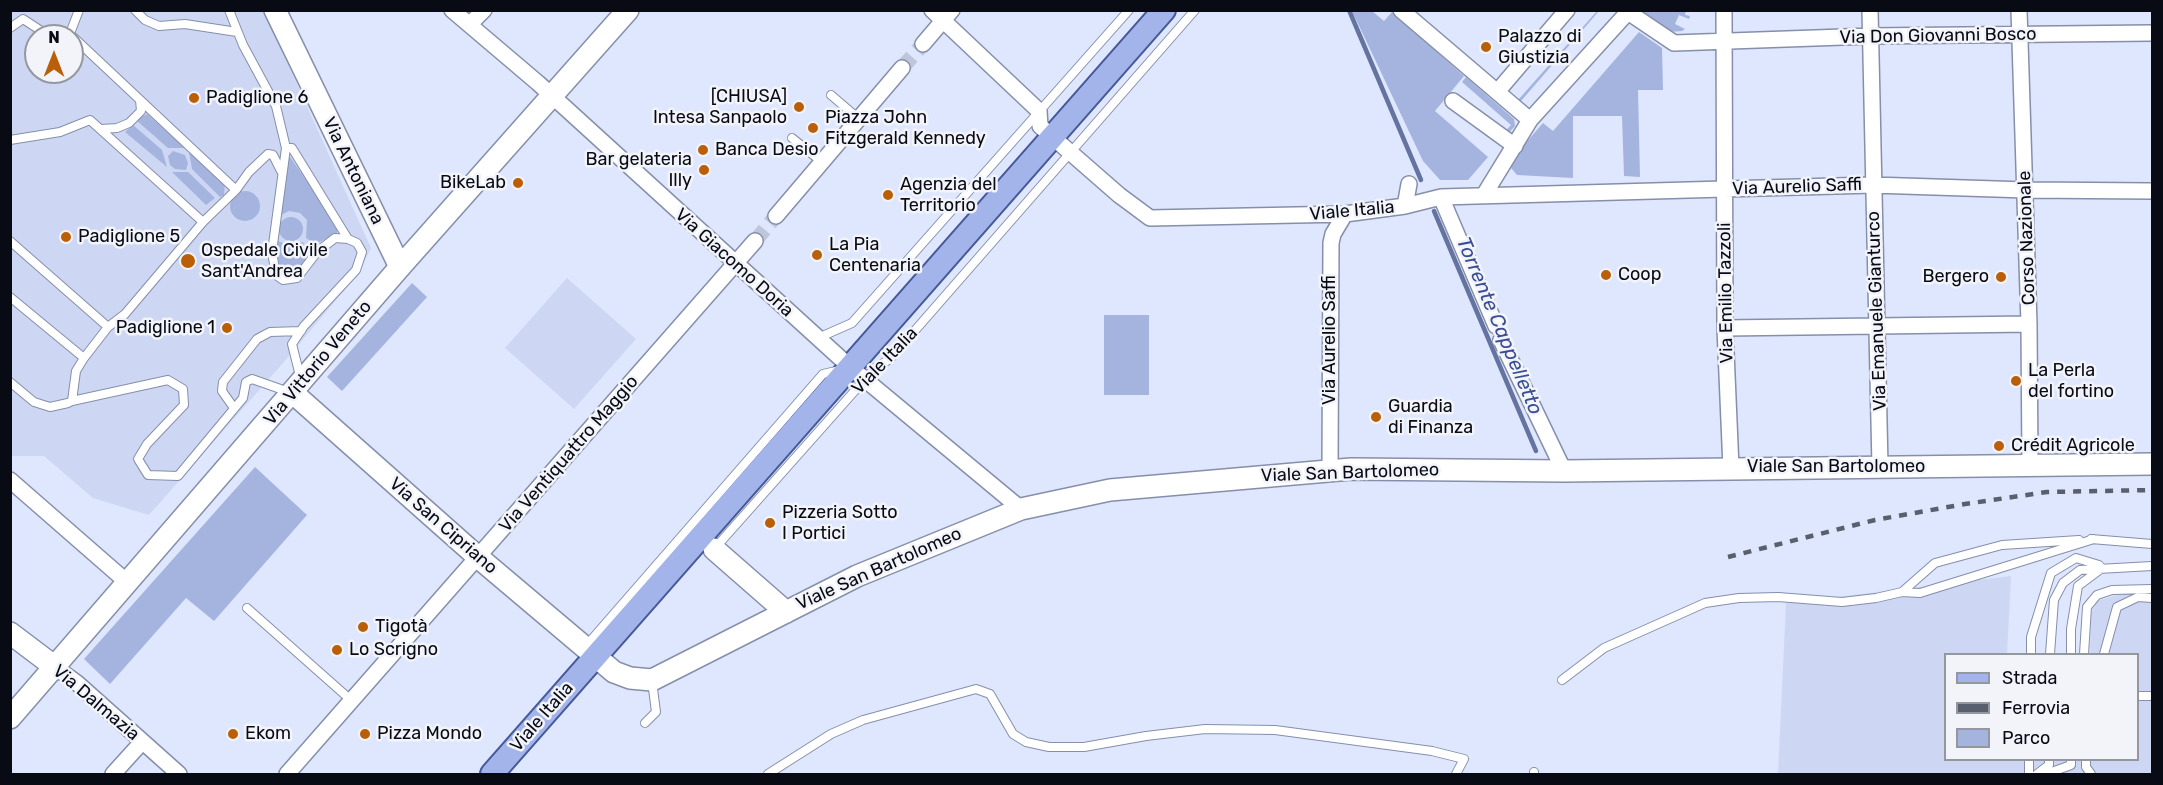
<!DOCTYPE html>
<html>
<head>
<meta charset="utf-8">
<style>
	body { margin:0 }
	#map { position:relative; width:2163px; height:785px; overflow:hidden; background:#dee7fe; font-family:Rubik,sans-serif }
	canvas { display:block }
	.frame { position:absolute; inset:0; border:12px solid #080b14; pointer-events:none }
	.legend { position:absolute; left:1944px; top:653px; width:195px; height:108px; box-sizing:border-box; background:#f2f4fa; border:2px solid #94979e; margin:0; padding:8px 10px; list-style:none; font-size:18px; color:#080b14 }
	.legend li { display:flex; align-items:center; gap:12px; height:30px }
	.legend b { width:30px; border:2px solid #94979e }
	.north { position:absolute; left:24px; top:24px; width:60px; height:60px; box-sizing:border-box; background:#f2f4fa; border:2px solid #94979e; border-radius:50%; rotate:0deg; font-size:16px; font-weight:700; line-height:24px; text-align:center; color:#080b14 }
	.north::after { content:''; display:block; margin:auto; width:21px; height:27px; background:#ba5f08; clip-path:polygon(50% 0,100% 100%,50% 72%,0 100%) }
</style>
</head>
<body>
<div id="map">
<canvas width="2163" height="785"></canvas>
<div class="frame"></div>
<ul class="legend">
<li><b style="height:8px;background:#a3b4eb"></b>Strada</li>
<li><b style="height:8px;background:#595f6d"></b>Ferrovia</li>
<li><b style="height:16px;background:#a5b4df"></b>Parco</li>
</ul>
<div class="north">N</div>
</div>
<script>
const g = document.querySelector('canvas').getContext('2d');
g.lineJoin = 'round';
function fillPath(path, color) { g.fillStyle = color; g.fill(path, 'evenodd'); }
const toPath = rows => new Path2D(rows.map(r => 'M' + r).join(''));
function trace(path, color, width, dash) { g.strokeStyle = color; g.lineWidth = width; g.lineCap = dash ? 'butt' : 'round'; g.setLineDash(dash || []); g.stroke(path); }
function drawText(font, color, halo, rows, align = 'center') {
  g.font = font + ' Rubik,sans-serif'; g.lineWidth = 5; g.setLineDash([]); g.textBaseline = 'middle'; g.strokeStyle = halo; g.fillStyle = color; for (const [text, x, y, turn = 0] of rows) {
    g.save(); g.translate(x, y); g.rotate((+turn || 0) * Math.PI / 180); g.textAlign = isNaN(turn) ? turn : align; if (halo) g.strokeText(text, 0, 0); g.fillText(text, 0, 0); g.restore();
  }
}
const built = toPath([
	[10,11,264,11,371,248,359,273,283,363,149,515,93,498,44,456,11,456],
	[36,36,72,36,72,72,36,72],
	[567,278,636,339,574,409,505,348],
	[2011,576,2007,654,1946,654,1946,760,2138,760,2138,654,2090,654,2091,613,2097,601,2130,591,2152,593,2152,774,1778,774,1786,603]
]);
const green = toPath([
	[1352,11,1372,11,1384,21,1392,12,1464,76,1435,111,1488,157,1468,180,1440,180,1423,161],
	[1597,11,1599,11,1521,101,1530,109,1528,111,1518,100],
	[1643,11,1686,11,1685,15,1690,16,1689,19,1679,15,1675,24,1685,29,1682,31,1669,32],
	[1639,32,1662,48,1663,90,1638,90,1640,177,1624,176,1622,116,1573,116,1573,178,1517,175,1511,168,1516,154,1543,123,1553,131],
	[1466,77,1514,119,1515,126,1505,137,1502,135,1511,125,1462,82],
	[147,114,185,148,168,148,136,120],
	[133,125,162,150,167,167,125,132],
	[173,151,185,155,188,163,186,170,175,169,170,165,168,156],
	[189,152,225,182,224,195,220,197,192,169],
	[288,154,339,227,337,233,316,244,306,238,307,220,300,213,289,211,281,215,284,169],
	[172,172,188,172,215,198,206,205],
	'230 206a15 15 0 1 1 30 0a15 15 0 1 1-30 0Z',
	'279 229a12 12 0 1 1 24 0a12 12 0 1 1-24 0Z',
	[278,241,288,245,303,242,310,256,296,273,284,274,277,268,275,253],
	[412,283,427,297,342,391,327,377],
	[1104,315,1149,315,1149,395,1104,395],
	[255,467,307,515,214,621,186,598,110,684,84,659]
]);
const stream = toPath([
	[1349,10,1421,180],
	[1434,211,1536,451]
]);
const streetTunnel = toPath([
	[902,68,923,44],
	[755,241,776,216]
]);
const lane = toPath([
	[135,10,145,20,159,26,185,24,237,32],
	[229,10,243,45,276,106,286,148,272,252,276,275,283,280,297,278,317,252,335,238,348,239,357,243,362,252,356,270,304,326,292,344,300,376],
	[10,28,23,19,49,36],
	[69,36,79,10],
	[831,95,859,119],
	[101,129,117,128,129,123,141,111,140,100],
	[792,138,822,162],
	[10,140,60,132,90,120,203,222,236,190,72,36],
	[286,148,292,148,348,239],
	[236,190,249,172,268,154,273,155,281,171],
	[10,241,108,327,84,358,10,297],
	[108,327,125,314,203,222],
	[818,338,852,323,1129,10],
	[10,382,34,402,50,407,68,403,72,401,76,371,84,358],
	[72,401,168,380,183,389,184,405,147,444,138,459,148,475,178,476,243,398,246,382,252,379,289,392],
	[234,408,222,391,223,382,257,339,270,332,301,331],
	[2091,539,2152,544],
	[716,547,875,368,890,359,1195,10],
	[1902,592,1935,563,2002,545,2079,540],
	[247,608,352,701],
	[586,646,823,374,840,370],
	[2031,654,2031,637,2051,573,2076,558,2099,565],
	[2050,654,2054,600,2063,583,2080,570,2152,566],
	[2071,654,2071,629,2078,586,2102,568],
	[2084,654,2087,607,2097,595,2112,590,2152,589],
	[2104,654,2117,607,2138,597,2152,598],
	[1562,680,1604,648,1705,603,1739,598,1778,597,1842,602,1876,598,1902,592,1920,593,2094,539],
	[2138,696,2152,696],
	[645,723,656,712,652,681],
	[2029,760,2029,774],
	[2086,760,2086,767,2091,774],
	[1534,772,1534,774],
	[768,774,831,734,863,720,976,689,990,694,1013,734,1026,742,1049,747,1084,747,1146,736,1205,729,1275,730,1432,751,1464,759,1456,774],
	[2037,774,2049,765,2049,760],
	[2046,774,2071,765,2071,760]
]);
const street = toPath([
	[452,10,538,83,850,367,1021,509],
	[932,10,1039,111,1040,126,1119,195,1150,218,1345,214,1405,206,1441,197,1724,189,1873,185,2026,190,2152,191],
	[1401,10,1530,120],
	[1724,10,1725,328,1731,468],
	[1870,10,1880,467],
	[2019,10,2029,324,2030,466],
	[470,24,484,10],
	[923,44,952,10],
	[1497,92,1567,10],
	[1453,101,1515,146],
	[1484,195,1530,120,1628,12,1674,43,1871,36,2152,33],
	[1441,197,1496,326],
	[1405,206,1409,184],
	[776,216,902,68],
	[1725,328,2029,324],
	[1501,340,1564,471],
	[1330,470,1331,243,1333,234,1345,214],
	[10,480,128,583],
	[55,667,77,683,179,774],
	[113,774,142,742],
	[287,774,755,241]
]);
const secondary = toPath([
	[275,10,400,267],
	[293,393,479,558,614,672,630,678,652,680,857,576,1021,509,1110,490,1351,469,1564,471,2152,464],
	[714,549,786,612],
	[10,633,55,667],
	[10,718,400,267,628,10]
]);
const primary = toPath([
	[492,774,1164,10]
]);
const rail = toPath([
	[1728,557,1875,520,1965,504,2047,492,2152,490]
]);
const markers = [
	[1486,47,6,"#ba5f08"],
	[194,98,6,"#ba5f08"],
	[799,107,6,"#ba5f08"],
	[813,128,6,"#ba5f08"],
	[703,150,6,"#ba5f08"],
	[704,170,6,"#ba5f08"],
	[518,183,6,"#ba5f08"],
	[888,195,6,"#ba5f08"],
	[66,237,6,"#ba5f08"],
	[817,255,6,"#ba5f08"],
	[188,261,8,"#ba5f08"],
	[1606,275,6,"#ba5f08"],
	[2001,277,6,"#ba5f08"],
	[227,328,6,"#ba5f08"],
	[2016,381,6,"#ba5f08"],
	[1376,417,6,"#ba5f08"],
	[1999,446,6,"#ba5f08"],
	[770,523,6,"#ba5f08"],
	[363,627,6,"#ba5f08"],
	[337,650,6,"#ba5f08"],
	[233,734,6,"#ba5f08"],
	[365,734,6,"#ba5f08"]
];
const streetNames = [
	["Via Don Giovanni Bosco",1938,36,-1],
	["Via Antoniana",353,171,64],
	["Via Aurelio Saffi",1797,187,-2],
	["Viale Italia",1352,211,-5],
	["Corso Nazionale",2027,238,-92],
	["Via Giacomo Doria",734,263,42],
	["Via Emilio Tazzoli",1726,293,-91],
	["Via Emanuele Gianturco",1877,311,-92],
	["Via Aurelio Saffi",1330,340,-90],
	["Viale Italia",885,361,-46],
	["Via Vittorio Veneto",318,363,-50],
	["Via Ventiquattro Maggio",569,454,-49],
	["Viale San Bartolomeo",1836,467],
	["Viale San Bartolomeo",1350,473,-2],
	["Via San Cipriano",443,526,41],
	["Viale San Bartolomeo",879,569,-24],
	["Via Dalmazia",96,703,40],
	["Viale Italia",542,717,-49]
];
const poiNames = [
	["Palazzo di",1498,37],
	["Giustizia",1498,58],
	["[CHIUSA]",787,97,"right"],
	["Intesa Sanpaolo",787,118,"right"],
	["Padiglione 6",206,98],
	["Piazza John",825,118],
	["Fitzgerald Kennedy",825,139],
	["Banca Desio",715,150],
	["Bar gelateria",692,160,"right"],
	["Illy",692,181,"right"],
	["BikeLab",506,183,"right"],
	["Agenzia del",900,185],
	["Territorio",900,206],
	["Padiglione 5",78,237],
	["La Pia",829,245],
	["Centenaria",829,266],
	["Ospedale Civile",201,251],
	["Sant'Andrea",201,272],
	["Coop",1618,275],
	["Bergero",1989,277,"right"],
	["Padiglione 1",215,328,"right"],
	["La Perla",2028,371],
	["del fortino",2028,392],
	["Guardia",1388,407],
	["di Finanza",1388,428],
	["Crédit Agricole",2011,446],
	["Pizzeria Sotto",782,513],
	["I Portici",782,534],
	["Tigotà",375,627],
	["Lo Scrigno",349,650],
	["Ekom",245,734],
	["Pizza Mondo",377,734]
];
const waterNames = [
	["Torrente Cappelletto",1499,326,67]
];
fillPath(built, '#cdd7f3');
fillPath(green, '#a5b4df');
trace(stream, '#64739f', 4.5);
trace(streetTunnel, '#bec6db', 15, [15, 8]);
trace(lane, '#858faa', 10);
trace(street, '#858faa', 18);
trace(secondary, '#858faa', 24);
trace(primary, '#455897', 26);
trace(lane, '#fff', 8);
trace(street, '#fff', 15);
trace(secondary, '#fff', 21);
trace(primary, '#a3b4eb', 22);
trace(rail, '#595f6d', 4.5, [8, 8]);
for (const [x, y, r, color] of markers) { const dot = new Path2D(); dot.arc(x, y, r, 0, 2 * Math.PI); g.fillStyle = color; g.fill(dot); trace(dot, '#f2f4fa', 2); }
drawText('18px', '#080b14', '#f2f4fa', streetNames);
drawText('18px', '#080b14', '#f2f4fa', poiNames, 'left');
drawText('italic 20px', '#3a4e96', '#f2f4fa', waterNames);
</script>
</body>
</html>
